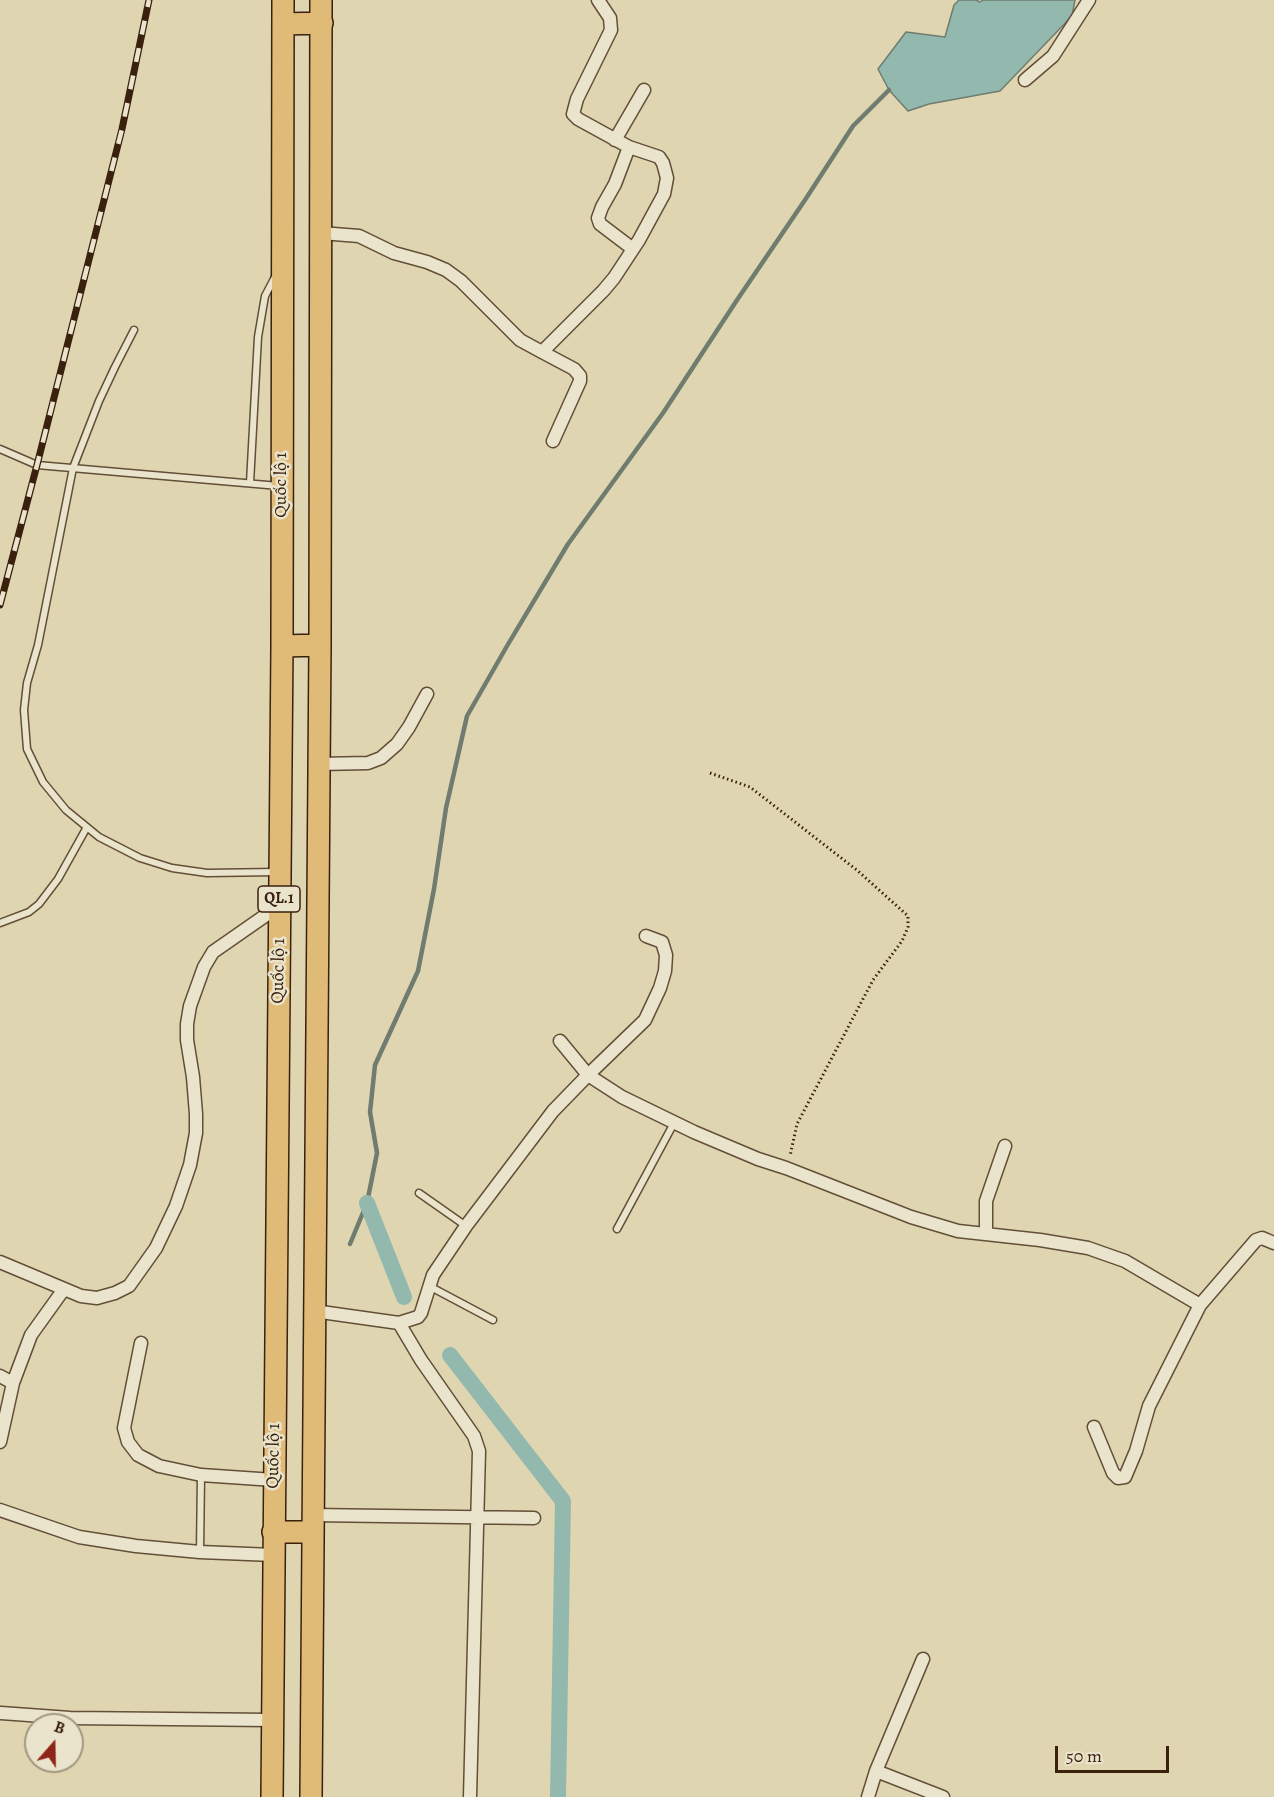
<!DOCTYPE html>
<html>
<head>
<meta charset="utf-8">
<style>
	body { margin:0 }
	#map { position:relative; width:1274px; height:1797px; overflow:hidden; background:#dfd6b1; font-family:Alegreya,serif }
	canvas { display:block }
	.north { position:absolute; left:24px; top:1713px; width:60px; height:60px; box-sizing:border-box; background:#eae4cc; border:2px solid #a49680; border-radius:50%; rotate:20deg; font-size:16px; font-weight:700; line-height:24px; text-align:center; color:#3a210e }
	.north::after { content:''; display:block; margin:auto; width:21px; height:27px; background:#8f2418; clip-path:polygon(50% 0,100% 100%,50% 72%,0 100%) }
	.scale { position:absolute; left:1055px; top:1746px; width:114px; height:27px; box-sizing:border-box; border:3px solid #3a210e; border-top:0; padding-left:8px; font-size:18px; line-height:21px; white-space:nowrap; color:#3a210e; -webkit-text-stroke:4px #eae4cc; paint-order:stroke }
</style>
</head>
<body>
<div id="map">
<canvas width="1274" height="1797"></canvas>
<div class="north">B</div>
<div class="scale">50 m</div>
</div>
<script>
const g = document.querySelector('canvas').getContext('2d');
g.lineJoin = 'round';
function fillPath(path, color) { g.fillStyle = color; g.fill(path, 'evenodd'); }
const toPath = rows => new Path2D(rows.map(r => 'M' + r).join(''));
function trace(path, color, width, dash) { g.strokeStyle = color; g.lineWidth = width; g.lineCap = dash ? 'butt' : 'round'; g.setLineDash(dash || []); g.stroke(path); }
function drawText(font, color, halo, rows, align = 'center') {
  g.font = font + ' Alegreya,serif'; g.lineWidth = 5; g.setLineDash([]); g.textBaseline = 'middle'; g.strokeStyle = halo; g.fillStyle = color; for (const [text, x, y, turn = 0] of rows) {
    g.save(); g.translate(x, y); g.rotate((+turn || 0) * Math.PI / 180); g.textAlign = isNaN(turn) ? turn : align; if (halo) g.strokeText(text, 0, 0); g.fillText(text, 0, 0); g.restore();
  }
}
const water = toPath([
	[959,0,976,0,980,2,983,0,1075,0,1072,16,1000,91,929,104,908,111,889,90,878,69,906,32,945,37,954,5,959,0]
]);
const stream = toPath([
	[350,1244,367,1203,377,1153,370,1112,375,1065,418,971,434,889,446,808,467,716,507,646,568,544,663,413,737,300,805,200,853,126,889,90]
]);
const canal = toPath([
	[367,1203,404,1297],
	[450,1355,563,1501,558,1797]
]);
const path = toPath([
	[710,773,750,787,858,871,908,916,908,927,902,941,873,980,797,1124,790,1156]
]);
const lane = toPath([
	[134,330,115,367,99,401,73,468,38,645,27,683,24,710,27,749,43,782,66,810,99,837,140,858,172,868,207,873,277,872],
	[0,449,37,465,279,486],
	[250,483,258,337,265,296,275,277],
	[0,923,29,912,39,904,58,879,87,827],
	[419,1193,466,1226],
	[617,1229,674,1123],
	[429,1286,493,1320],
	[200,1552,201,1475]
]);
const street = toPath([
	[1025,80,1053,56,1089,0],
	[615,140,644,90],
	[629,147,615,184,602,207,598,218,600,224,633,249],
	[321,233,359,236,394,253,427,262,446,270,461,281,520,340,542,352,603,291,614,278,639,240,664,194,667,178,663,163,659,157,629,147,578,119,573,114,577,99,611,30,610,18,598,0],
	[542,352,574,369,580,376,580,381,553,441],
	[319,764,368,763,381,758,397,744,409,727,427,694],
	[560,1041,588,1075,645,1020,660,988,665,971,666,955,662,942,646,936],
	[986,1234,986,1201,1005,1146],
	[0,1262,81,1296,97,1298,115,1293,129,1286,156,1248,176,1206,190,1165,196,1133,196,1114,193,1077,187,1040,187,1024,190,1006,204,967,213,952,279,906],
	[314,1311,399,1323],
	[141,1343,124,1428,128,1442,138,1455,159,1466,201,1475,274,1480],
	[0,1376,13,1383],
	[1094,1427,1113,1473,1118,1478,1125,1477,1136,1451,1149,1406,1200,1305,1256,1240,1262,1238,1274,1243],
	[0,1442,13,1383,31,1335,64,1289],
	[0,1510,79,1537,136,1546,200,1552,273,1555],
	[312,1515,534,1518],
	[1,1713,70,1718,272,1720],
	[876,1771,943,1797],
	[470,1797,479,1451,474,1436,421,1360,399,1323,418,1317,421,1313,433,1275,466,1226,553,1111,588,1075,622,1097,694,1132,758,1159,786,1168,911,1217,958,1231,1040,1240,1088,1248,1125,1261,1200,1305],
	[868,1797,876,1771,923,1659]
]);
const highway = toPath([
	[283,24,322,23],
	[282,646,320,645],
	[273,1532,312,1532],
	[272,1797,282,646,283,0],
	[311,1797,320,645,321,0]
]);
const rail = toPath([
	[0,605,37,465,122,129,149,0]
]);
const shields = [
	[279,899,42]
];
const shieldNames = [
	["QL.1",279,899]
];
const streetNames = [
	["Quốc lộ 1",282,485,-90],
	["Quốc lộ 1",279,971,-89],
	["Quốc lộ 1",274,1456,-89]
];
fillPath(water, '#93b9af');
trace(water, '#6f7c6f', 1.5);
trace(stream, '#6f7c6f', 4.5);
trace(canal, '#93b9af', 16);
trace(lane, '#634e37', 9);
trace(street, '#634e37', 15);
trace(highway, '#3a210e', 24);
trace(path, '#3a210e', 3, [1.5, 3]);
trace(lane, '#eae4cc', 6);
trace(street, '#eae4cc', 12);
trace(highway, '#e0bb78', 21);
trace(rail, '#3a210e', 7);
trace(rail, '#eae4cc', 4.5, [14]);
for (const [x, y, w] of shields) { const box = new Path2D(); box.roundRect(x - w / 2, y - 13, w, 26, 4.5); g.fillStyle = '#eae4cc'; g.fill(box); trace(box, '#3a210e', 1.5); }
drawText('bold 16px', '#3a210e', null, shieldNames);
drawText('18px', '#3a210e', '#eae4cc', streetNames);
</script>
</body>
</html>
